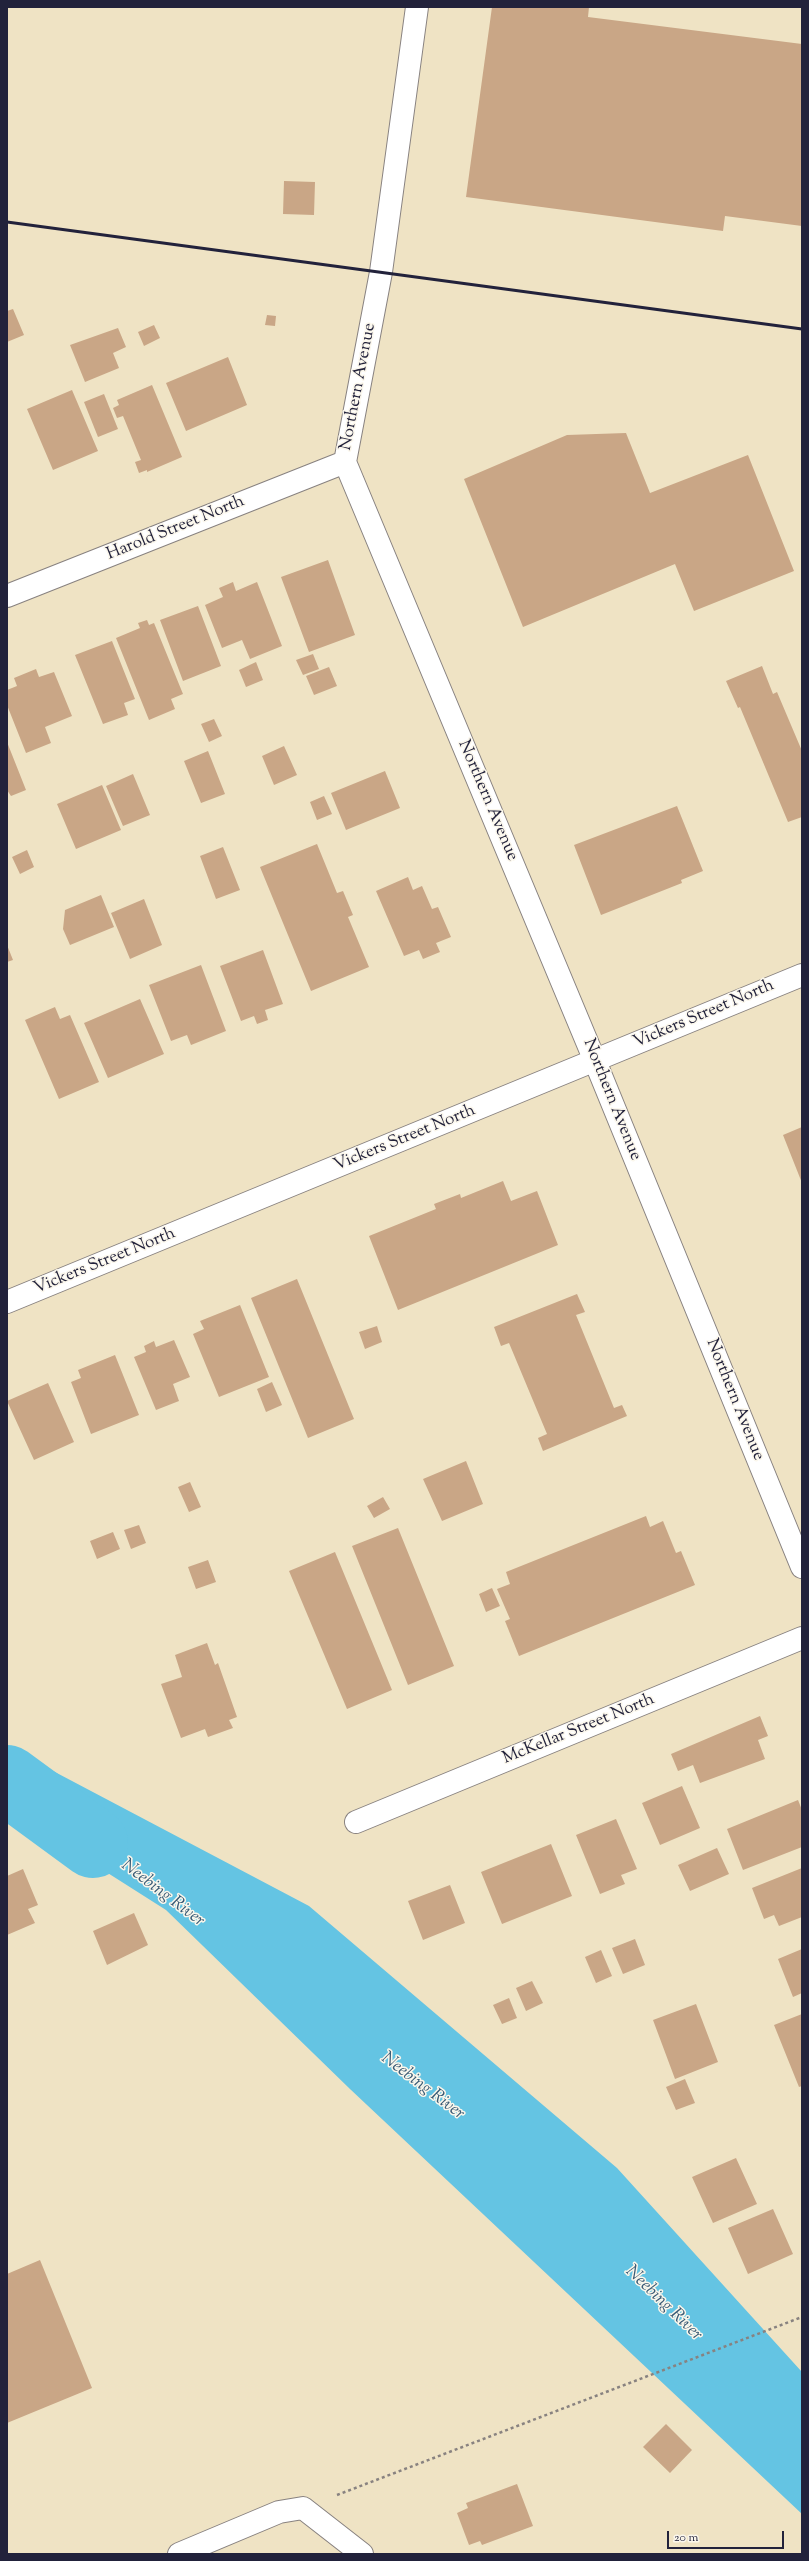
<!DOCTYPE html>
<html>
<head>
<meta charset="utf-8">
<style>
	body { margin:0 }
	#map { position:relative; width:809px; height:2561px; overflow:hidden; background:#efe3c4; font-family:"Sorts Mill Goudy",serif }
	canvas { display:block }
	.frame { position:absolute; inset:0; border:8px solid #22223b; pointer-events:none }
	.scale { position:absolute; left:667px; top:2531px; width:117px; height:18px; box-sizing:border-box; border:2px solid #22223b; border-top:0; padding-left:5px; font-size:12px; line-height:14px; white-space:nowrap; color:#22223b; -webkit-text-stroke:3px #fbf7ec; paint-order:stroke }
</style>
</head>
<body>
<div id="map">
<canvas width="809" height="2561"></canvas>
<div class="frame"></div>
<div class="scale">20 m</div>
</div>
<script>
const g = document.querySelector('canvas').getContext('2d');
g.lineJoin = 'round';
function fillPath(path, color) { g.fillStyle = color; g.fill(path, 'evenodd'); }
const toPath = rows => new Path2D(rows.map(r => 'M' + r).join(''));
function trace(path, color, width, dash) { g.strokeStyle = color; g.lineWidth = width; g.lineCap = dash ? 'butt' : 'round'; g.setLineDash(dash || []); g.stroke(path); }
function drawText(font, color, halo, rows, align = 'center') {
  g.font = font + ' "Sorts Mill Goudy",serif'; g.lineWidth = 3; g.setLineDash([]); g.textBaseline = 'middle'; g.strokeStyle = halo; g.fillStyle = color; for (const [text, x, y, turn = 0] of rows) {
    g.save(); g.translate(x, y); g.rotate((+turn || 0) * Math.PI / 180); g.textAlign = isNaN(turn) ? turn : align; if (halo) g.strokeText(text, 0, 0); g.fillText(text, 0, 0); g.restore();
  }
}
const water = toPath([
	[36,1762,309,1906,617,2168,802,2372,802,2514,350,2089,166,1910,7,1809,7,1793]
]);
const river = toPath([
	[7,1780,93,1843]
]);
const building = toPath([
	[492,7,589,7,588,17,802,44,802,226,725,216,723,231,466,197],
	[284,181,315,182,314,215,283,214],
	[13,309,24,335,7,342,7,311],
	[267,315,276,316,275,326,265,325],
	[154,325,160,338,144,346,138,332],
	[118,328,126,347,113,353,119,368,85,382,70,345],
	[228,357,247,405,186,431,166,383],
	[152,385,182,457,147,472,147,470,139,473,135,462,141,460,123,416,117,418,113,408,119,405,117,400],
	[72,390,98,451,53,470,27,409],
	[104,394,118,429,98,437,84,402],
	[626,433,650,493,748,455,794,571,694,611,675,564,523,627,464,479,567,435],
	[328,560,355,635,309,652,281,577],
	[233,582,236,591,257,582,282,646,250,659,242,640,222,648,205,605,223,597,219,588],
	[198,606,221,666,183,681,160,620],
	[147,620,149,625,154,623,183,694,171,699,175,709,149,720,116,638,140,628,138,623],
	[112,641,135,699,124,703,128,715,103,724,75,655],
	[313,654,319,669,303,675,296,660],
	[256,662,263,680,246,687,239,670],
	[762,666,773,694,777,692,802,751,802,817,788,822,740,707,738,708,726,681],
	[329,667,337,686,314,695,306,676],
	[36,669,39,677,54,672,72,716,45,727,51,743,26,753,7,705,7,690,17,686,14,678],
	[214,719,222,736,209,742,201,724],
	[7,742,26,790,11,796,7,790],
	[284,746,297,775,274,785,262,756],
	[208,751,225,794,201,803,184,761],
	[385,771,400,808,346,830,331,793],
	[133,774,150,815,123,826,106,786],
	[102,785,121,830,76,849,57,804],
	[324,796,332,814,317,820,310,802],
	[677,806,703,871,681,880,682,883,601,915,574,845],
	[317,844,337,893,343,891,353,915,348,917,369,967,311,991,260,867],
	[223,847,240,890,216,899,200,856],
	[27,850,34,867,20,874,12,857],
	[408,877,413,890,422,886,432,909,438,907,451,937,436,943,440,952,423,959,419,950,404,956,376,891],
	[101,895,114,927,70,945,63,929,65,910],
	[144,899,162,945,130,959,111,913],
	[7,945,13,960,7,962],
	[263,950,283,1004,265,1010,268,1020,257,1024,254,1016,241,1021,220,966],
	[201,965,226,1031,191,1045,187,1035,171,1041,149,985],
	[140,999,164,1054,108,1078,84,1023],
	[55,1007,60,1019,70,1015,99,1082,59,1099,25,1020],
	[802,1127,802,1183,783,1135],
	[503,1181,511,1201,537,1191,558,1245,398,1310,369,1236,436,1209,434,1204,460,1194,461,1198],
	[297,1279,354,1419,308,1438,251,1298],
	[577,1294,585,1312,576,1315,614,1408,622,1405,627,1416,543,1451,538,1438,547,1434,509,1343,501,1346,494,1327],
	[240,1305,269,1377,219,1397,193,1334,204,1329,200,1321],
	[377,1326,382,1342,365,1349,359,1332],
	[174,1340,190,1377,173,1384,179,1401,156,1410,134,1357,146,1352,144,1346,154,1341,156,1347],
	[115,1355,139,1415,91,1434,71,1382,81,1378,78,1370],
	[272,1382,282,1405,266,1412,257,1389],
	[48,1383,74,1442,34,1460,7,1401],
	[466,1461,483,1504,442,1521,423,1479],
	[190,1482,201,1507,189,1512,178,1487],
	[383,1497,390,1509,374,1518,367,1506],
	[646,1516,650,1527,663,1521,676,1553,681,1551,695,1585,519,1656,505,1621,510,1619,497,1589,510,1584,506,1572],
	[139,1525,146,1543,131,1549,124,1530],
	[398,1528,454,1666,408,1685,352,1546],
	[113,1532,120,1549,97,1559,90,1541],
	[335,1552,392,1690,347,1709,289,1571],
	[208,1560,216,1582,196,1589,188,1567],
	[492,1588,500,1606,486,1612,479,1594],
	[207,1643,215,1665,218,1663,237,1717,229,1720,233,1728,208,1737,205,1729,181,1738,161,1684,182,1677,175,1655],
	[760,1716,768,1736,758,1740,765,1759,700,1783,693,1765,678,1771,671,1754],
	[682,1786,700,1828,660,1845,642,1803],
	[798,1800,802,1810,802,1847,743,1870,727,1829],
	[616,1819,637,1869,621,1875,625,1884,600,1894,576,1835],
	[551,1844,572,1896,502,1924,481,1872],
	[717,1848,729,1874,690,1891,678,1865],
	[802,1868,802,1917,779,1926,774,1915,764,1919,752,1888],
	[23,1869,38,1905,28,1909,35,1923,7,1935,7,1876],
	[450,1885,465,1923,423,1940,408,1901],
	[134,1913,148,1945,107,1965,93,1931],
	[635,1939,645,1965,623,1974,612,1948],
	[802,1949,802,1993,793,1997,778,1959],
	[601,1950,612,1976,596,1983,585,1957],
	[532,1981,543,2003,526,2011,516,1988],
	[509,1998,517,2018,502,2024,493,2005],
	[696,2004,718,2062,675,2079,653,2020],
	[802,2014,802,2086,799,2087,774,2025],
	[685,2079,695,2103,676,2110,666,2087],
	[736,2158,757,2204,713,2223,692,2177],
	[773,2209,793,2254,748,2274,728,2228],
	[40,2260,92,2388,7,2423,7,2274],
	[666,2424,692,2450,670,2473,643,2447],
	[517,2484,533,2526,482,2545,480,2541,469,2545,457,2513,468,2508,466,2503]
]);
const path = toPath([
	[337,2495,802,2317]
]);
const minor = toPath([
	[417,7,381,272,345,462,595,1061,802,1567],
	[7,596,345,462],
	[7,1302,802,975],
	[356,1822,802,1638],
	[179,2554,279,2512,303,2508,362,2554]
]);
const rail = toPath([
	[7,222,802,329]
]);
const streetNames = [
	["Northern Avenue",359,387,-79],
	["Harold Street North",176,529,-22],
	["Northern Avenue",487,801,67],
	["Vickers Street North",704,1015,-23],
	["Northern Avenue",611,1100,68],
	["Vickers Street North",405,1139,-22],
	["Vickers Street North",105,1262,-22],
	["Northern Avenue",734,1400,68],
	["McKellar Street North",579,1730,-22]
];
const waterNames = [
	["Neebing River",162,1894,37],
	["Neebing River",422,2087,37],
	["Neebing River",663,2304,44]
];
fillPath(water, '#64c4e3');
trace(river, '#64c4e3', 70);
fillPath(building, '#c9a686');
trace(minor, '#888280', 24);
trace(path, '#888280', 2.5, [3, 3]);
trace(minor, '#fff', 22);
trace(rail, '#22223b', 3);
drawText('17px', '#22223b', '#fbf7ec', streetNames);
drawText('italic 18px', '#395b76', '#fbf7ec', waterNames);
</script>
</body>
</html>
